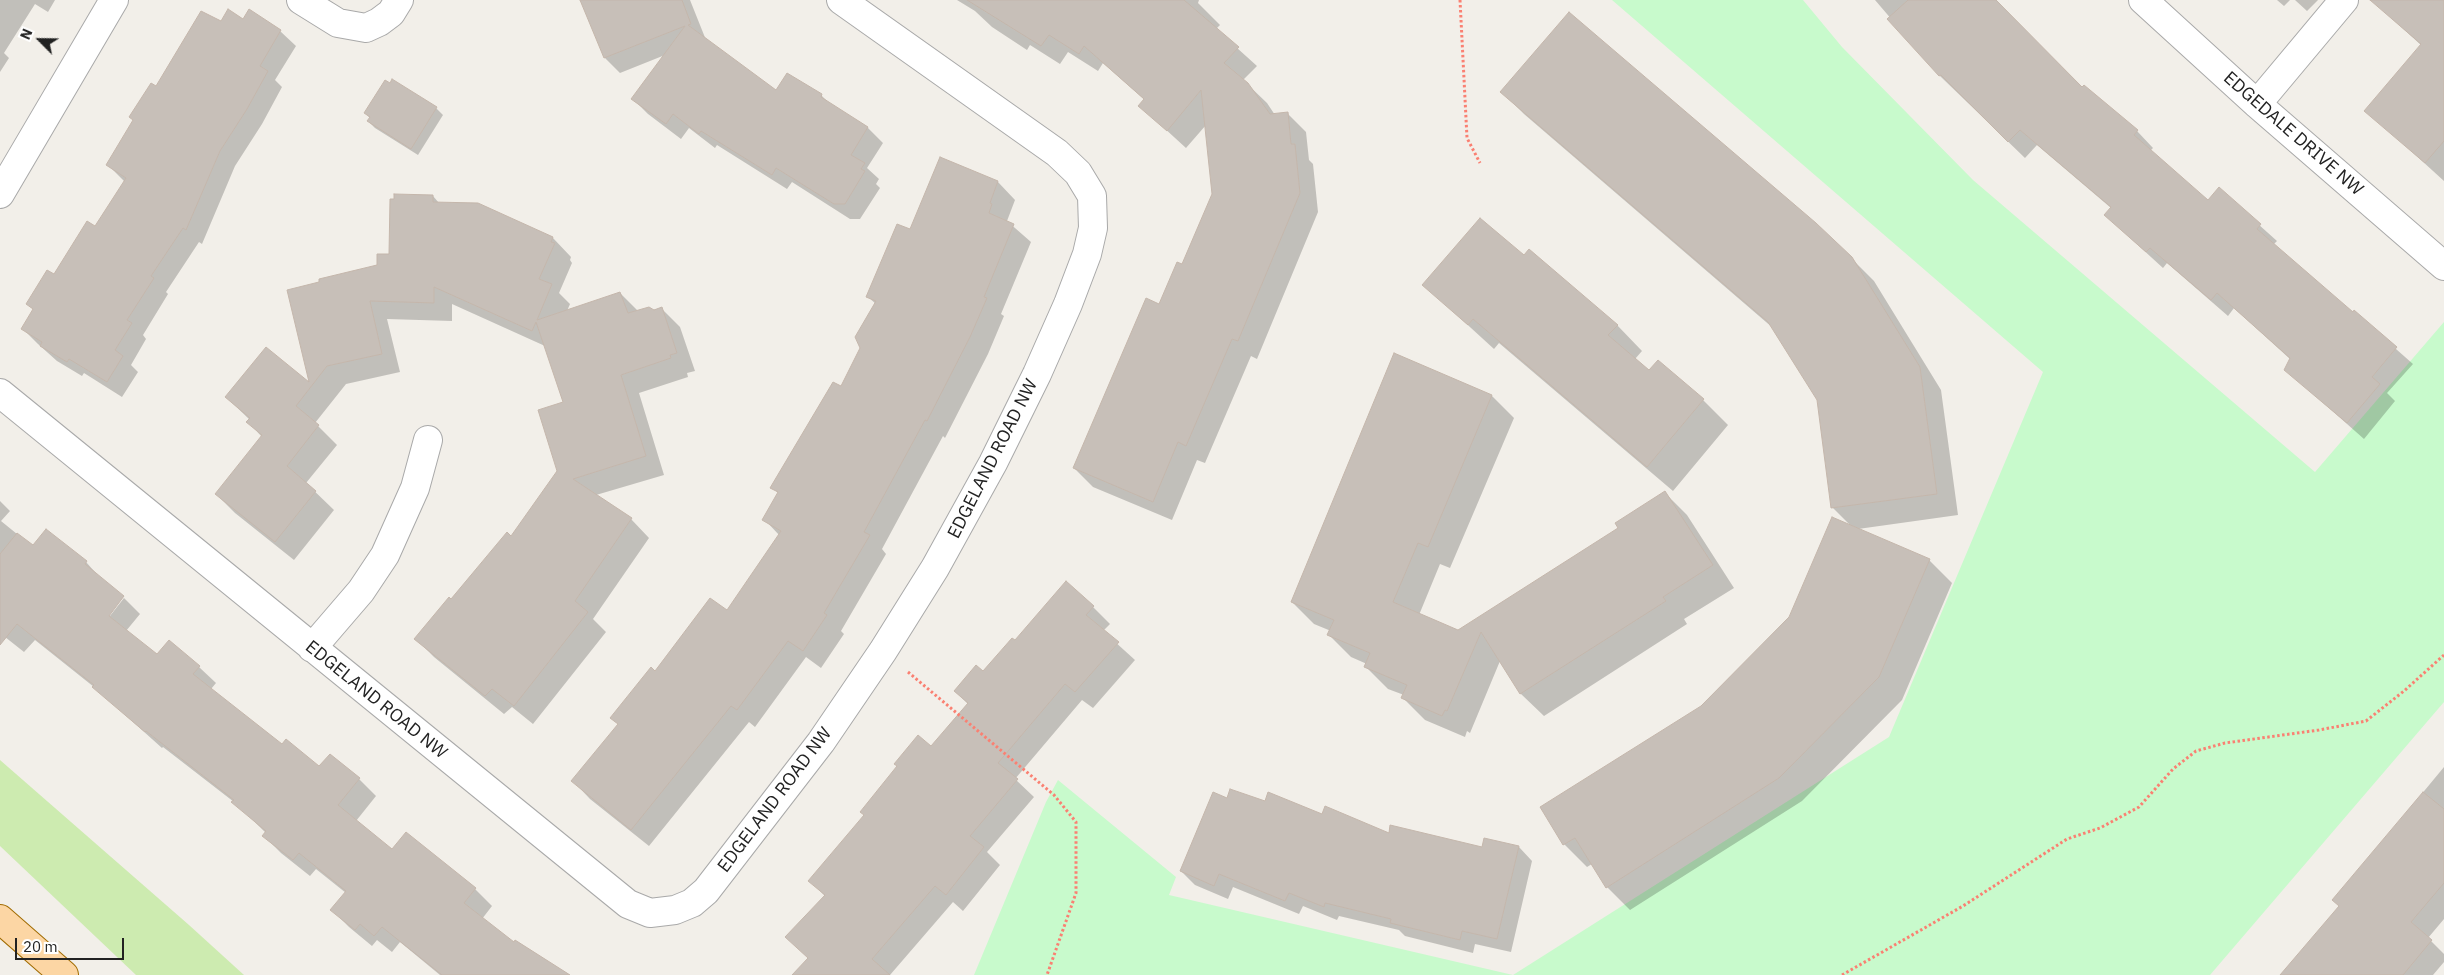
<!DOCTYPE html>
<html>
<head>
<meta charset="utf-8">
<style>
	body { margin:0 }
	#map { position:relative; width:2444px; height:975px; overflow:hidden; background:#f2efe9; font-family:"IBM Plex Sans",sans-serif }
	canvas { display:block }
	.north { position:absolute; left:15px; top:15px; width:50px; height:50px; -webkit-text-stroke:4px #fff; paint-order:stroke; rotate:293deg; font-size:14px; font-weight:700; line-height:20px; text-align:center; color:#222 }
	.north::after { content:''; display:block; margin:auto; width:18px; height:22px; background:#222; clip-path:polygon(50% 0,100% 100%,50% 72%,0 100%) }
	.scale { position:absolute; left:15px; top:938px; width:109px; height:22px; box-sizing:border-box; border:2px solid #222; border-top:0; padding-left:6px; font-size:15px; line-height:18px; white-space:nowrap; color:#222; -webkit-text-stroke:4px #fff; paint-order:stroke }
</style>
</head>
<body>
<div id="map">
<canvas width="2444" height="975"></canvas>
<div class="north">N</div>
<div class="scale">20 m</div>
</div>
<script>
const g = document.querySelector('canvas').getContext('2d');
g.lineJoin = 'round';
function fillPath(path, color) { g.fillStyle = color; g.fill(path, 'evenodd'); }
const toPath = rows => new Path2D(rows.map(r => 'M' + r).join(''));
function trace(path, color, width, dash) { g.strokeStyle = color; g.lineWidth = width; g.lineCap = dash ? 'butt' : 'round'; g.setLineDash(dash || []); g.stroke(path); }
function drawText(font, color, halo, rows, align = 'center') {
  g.font = font + ' "IBM Plex Sans",sans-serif'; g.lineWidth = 4; g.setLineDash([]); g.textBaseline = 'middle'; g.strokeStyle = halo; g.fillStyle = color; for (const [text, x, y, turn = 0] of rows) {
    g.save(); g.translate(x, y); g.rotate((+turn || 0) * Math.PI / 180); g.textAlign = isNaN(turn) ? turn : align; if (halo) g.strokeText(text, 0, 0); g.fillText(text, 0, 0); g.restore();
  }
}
const grass = toPath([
	[0,760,189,925,244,975,136,975,0,846]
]);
const park = toPath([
	[1612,0,1803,0,1842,47,1973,180,2315,472,2444,322,2444,702,2210,975,974,975,1046,802,1058,780,1176,877,1169,895,1513,975,1889,737,2043,372]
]);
const shadow = toPath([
	[0,0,55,0,48,12,35,4,4,53,9,58,0,72],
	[582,0,690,0,706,40,777,92,821,95,831,105,868,128,883,143,867,168,879,179,876,184,880,188,860,219,850,219,792,182,787,189,717,145,715,148,689,128,681,139,648,114,633,99,665,55,620,73,605,58],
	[957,0,1199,0,1198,3,1220,25,1216,29,1257,66,1243,80,1267,103,1275,115,1287,113,1306,132,1309,160,1313,164,1318,212,1257,359,1251,356,1205,463,1197,460,1172,520,1093,487,1074,468,1182,266,1213,195,1206,125,1186,148,1140,106,1145,100,1103,63,1098,71,1068,52,1060,64,1030,45,1027,50,992,27,975,11],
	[1875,0,1995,0,2082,89,2137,131,2153,148,2150,151,2208,202,2219,189,2277,241,2273,245,2353,314,2354,312,2413,364,2387,393,2395,401,2364,439,2286,370,2290,359,2234,308,2228,316,2167,263,2163,268,2105,215,2111,208,2037,145,2025,158,1940,76],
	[2277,0,2290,0,2284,6],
	[2295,0,2318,0,2307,11],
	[2377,0,2444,0,2444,181,2366,110,2422,46,2375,3],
	[244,20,280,31,296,46,275,80,282,87,262,124,235,166,202,244,199,242,166,292,168,294,143,335,146,339,131,365,138,372,122,397,84,373,82,376,57,361,38,344,23,329,34,310,28,304,96,228,125,182,108,165,156,88,221,23],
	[393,81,436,108,443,115,418,155,375,128,368,121,370,118,365,113],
	[1502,92,1851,258,1874,281,1941,390,1958,515,1858,529,1929,560,1952,583,1902,700,1802,801,1630,910,1607,887,1592,864,1587,867,1564,844,1790,617,1851,526,1832,507,1818,400,1773,328,1524,114],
	[940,158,998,182,1015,200,1007,221,1031,242,1001,314,1004,316,988,354,945,438,943,436,882,549,886,554,841,631,844,634,821,668,806,657,755,727,749,722,649,846,590,799,573,781,619,725,655,673,727,612,780,536,764,519,779,494,772,487,841,388,861,348,876,304,868,297,910,231],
	[433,196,439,203,477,204,553,238,571,257,570,260,572,263,559,293,570,304,567,311,620,293,638,311,662,309,680,327,695,371,687,373,688,377,639,393,664,475,596,495,631,519,649,538,593,619,606,632,533,724,512,707,504,714,434,657,416,639,512,538,558,471,564,403,545,346,452,304,452,321,387,319,400,372,346,384,315,423,337,445,306,483,334,510,294,560,235,513,216,494,262,437,248,422,250,420,226,397,311,385,378,266,390,255],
	[1524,257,1617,325,1642,351,1635,359,1650,372,1658,362,1703,400,1728,425,1673,491,1499,343,1494,349,1424,285],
	[1395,354,1492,396,1514,418,1450,568,1440,564,1419,615,1458,631,1619,528,1665,493,1687,515,1734,588,1684,619,1687,624,1544,716,1521,694,1500,661,1470,733,1467,731,1465,737,1425,720,1403,698,1404,695,1388,689,1365,666,1367,664,1351,657,1329,635,1331,631,1314,624,1292,602],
	[0,501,10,511,1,521,33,547,47,531,86,562,102,580,123,597,104,620,106,621,124,598,140,614,126,631,157,656,199,667,216,683,211,689,282,746,319,768,359,779,376,796,356,821,392,851,406,834,475,889,492,906,482,919,514,944,562,975,440,975,400,942,392,952,377,940,372,946,349,927,332,910,346,893,316,869,310,876,281,853,264,836,266,833,234,802,163,747,162,748,94,687,35,640,24,652,0,633],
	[1093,607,1110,624,1103,631,1135,660,1093,708,1082,700,1015,779,1034,797,987,852,1000,865,963,911,953,902,890,975,794,975,809,958,825,896,810,881,932,748,968,704,955,691,983,673,1015,642],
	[2444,767,2444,919,2428,938,2444,954,2444,962,2433,975,2281,975,2340,906,2334,900],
	[1227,800,1266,803,1323,815,1389,834,1483,849,1519,847,1532,861,1511,952,1475,944,1473,953,1405,936,1399,930,1339,916,1337,920,1303,906,1299,914,1233,887,1228,899,1195,885,1181,871]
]);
const building = toPath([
	[580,0,682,0,691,24,688,25,776,90,787,73,822,94,821,97,868,127,851,155,865,163,861,169,865,171,845,204,834,204,776,168,772,175,701,131,699,134,673,114,666,124,631,99,685,26,604,58,580,0],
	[967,0,1184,0,1239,47,1224,63,1248,83,1270,114,1288,112,1291,144,1295,144,1300,193,1238,341,1232,339,1186,446,1178,442,1153,502,1073,468,1146,298,1159,304,1177,262,1182,264,1212,194,1201,90,1167,131,1138,106,1144,99,1084,46,1079,54,1049,35,1041,46,967,0],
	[1908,0,1996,0,2082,87,2084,85,2138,130,2134,135,2208,200,2219,187,2261,224,2257,229,2353,312,2354,310,2397,347,2372,377,2380,384,2347,423,2284,370,2290,358,2217,293,2211,300,2150,248,2146,252,2104,215,2111,207,2020,130,2008,142,1941,75,1939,76,1887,19,1908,0],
	[2370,0,2444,0,2444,141,2425,163,2364,111,2421,44,2370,0],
	[228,9,243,19,249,9,281,30,260,66,268,71,247,109,220,151,186,230,183,228,151,276,154,278,127,320,132,323,115,350,123,356,107,382,69,359,67,362,40,346,42,342,21,329,33,309,26,304,47,270,54,274,87,221,95,226,126,178,106,165,133,120,129,117,151,83,156,86,201,11,221,21,228,9],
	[1569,12,1816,223,1852,257,1920,367,1937,494,1831,508,1817,400,1768,322,1500,92,1569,12],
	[392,79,437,107,411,149,367,121,370,117,364,113,385,80,390,83,392,79],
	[940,157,998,181,990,203,992,204,989,213,1014,224,984,297,987,298,970,337,927,421,925,420,864,532,870,535,824,613,827,615,803,651,788,641,737,710,731,706,631,830,571,781,618,724,610,718,651,667,655,671,710,598,727,610,781,531,762,520,778,492,770,488,833,382,841,386,860,348,855,337,876,301,866,297,897,224,910,229,940,157],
	[394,194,433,195,433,202,478,203,553,237,551,242,555,243,539,279,552,284,537,320,620,292,628,313,649,307,654,310,662,307,677,353,670,355,671,358,621,375,646,456,573,479,632,518,575,601,588,612,514,706,492,689,485,696,414,639,449,597,451,599,507,532,511,536,557,471,538,410,563,402,536,322,532,331,434,287,434,303,370,301,382,354,327,366,296,406,319,425,287,466,316,491,275,542,215,494,262,435,246,422,250,418,225,397,266,347,309,382,287,290,319,282,319,279,377,265,377,254,389,254,390,199,394,199,394,194],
	[1480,218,1524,255,1529,249,1618,325,1608,335,1649,370,1658,360,1704,399,1647,467,1473,319,1468,325,1422,285,1480,218],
	[1394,353,1492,395,1428,547,1418,543,1393,602,1458,630,1618,528,1615,523,1665,491,1713,565,1663,597,1666,601,1520,694,1481,632,1447,711,1445,710,1442,716,1401,698,1407,685,1364,667,1370,653,1327,635,1334,620,1291,602,1394,353],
	[1832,517,1930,559,1879,677,1779,778,1606,888,1575,838,1563,845,1540,807,1701,706,1789,617,1832,517],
	[46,529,87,561,85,564,124,596,109,616,157,654,169,640,200,666,193,674,282,744,286,739,319,766,330,754,360,778,338,805,392,849,406,832,476,888,464,903,514,942,515,940,570,975,442,975,382,927,374,936,360,924,355,930,330,910,346,891,299,853,293,860,262,836,266,831,231,802,234,800,146,731,145,732,92,687,94,685,17,624,0,645,0,554,17,533,33,545,46,529],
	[1066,581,1094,606,1086,615,1119,642,1075,692,1065,684,998,763,1018,779,970,836,984,847,946,895,935,886,872,959,890,975,792,975,808,958,785,937,825,895,808,881,864,815,860,812,897,766,894,764,918,735,931,746,968,703,954,691,976,665,983,671,1012,638,1015,640,1066,581],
	[1230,789,1265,801,1268,792,1322,814,1325,806,1389,833,1390,825,1482,847,1484,838,1519,846,1497,939,1462,931,1460,940,1390,923,1391,919,1325,903,1324,907,1289,893,1285,901,1219,874,1214,886,1180,871,1213,792,1227,798,1230,789],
	[2423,792,2444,809,2444,883,2411,922,2432,940,2403,975,2280,975,2339,906,2332,900,2423,792]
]);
const path = toPath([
	[1460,0,1467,138,1480,163],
	[908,672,1054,795,1076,822,1076,893,1047,975],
	[1842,975,1963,906,2067,839,2100,828,2139,807,2173,769,2196,751,2225,743,2319,730,2366,721,2404,691,2444,655]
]);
const minor = toPath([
	[301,0,338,23,366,28,379,22,391,13,399,0],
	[2143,0,2257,104,2444,266],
	[2257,104,2344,0],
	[0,194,114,0],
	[0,393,628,904,650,913,675,910,692,903,706,891,821,742,883,651,935,568,993,463,1037,374,1068,304,1087,254,1093,228,1092,196,1078,173,1057,153,841,0],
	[312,648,361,591,385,555,415,488,428,440]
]);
const major = toPath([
	[0,919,64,975]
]);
const streetNames = [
	["EDGEDALE DRIVE NW",2293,134,41],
	["EDGELAND ROAD NW",993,459,-63],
	["EDGELAND ROAD NW",376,700,39],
	["EDGELAND ROAD NW",775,800,-53]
];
fillPath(grass, '#cdebb0');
fillPath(park, '#c8facc');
fillPath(shadow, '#0003');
fillPath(building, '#c7bfb8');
trace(building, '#c4b6ab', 1);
trace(minor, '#a9a9a9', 30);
trace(major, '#a06b00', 30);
trace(path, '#fa8072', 3, [2.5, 2.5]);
trace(minor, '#fff', 28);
trace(major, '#fcd6a4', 28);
drawText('18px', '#222', '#fff', streetNames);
</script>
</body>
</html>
